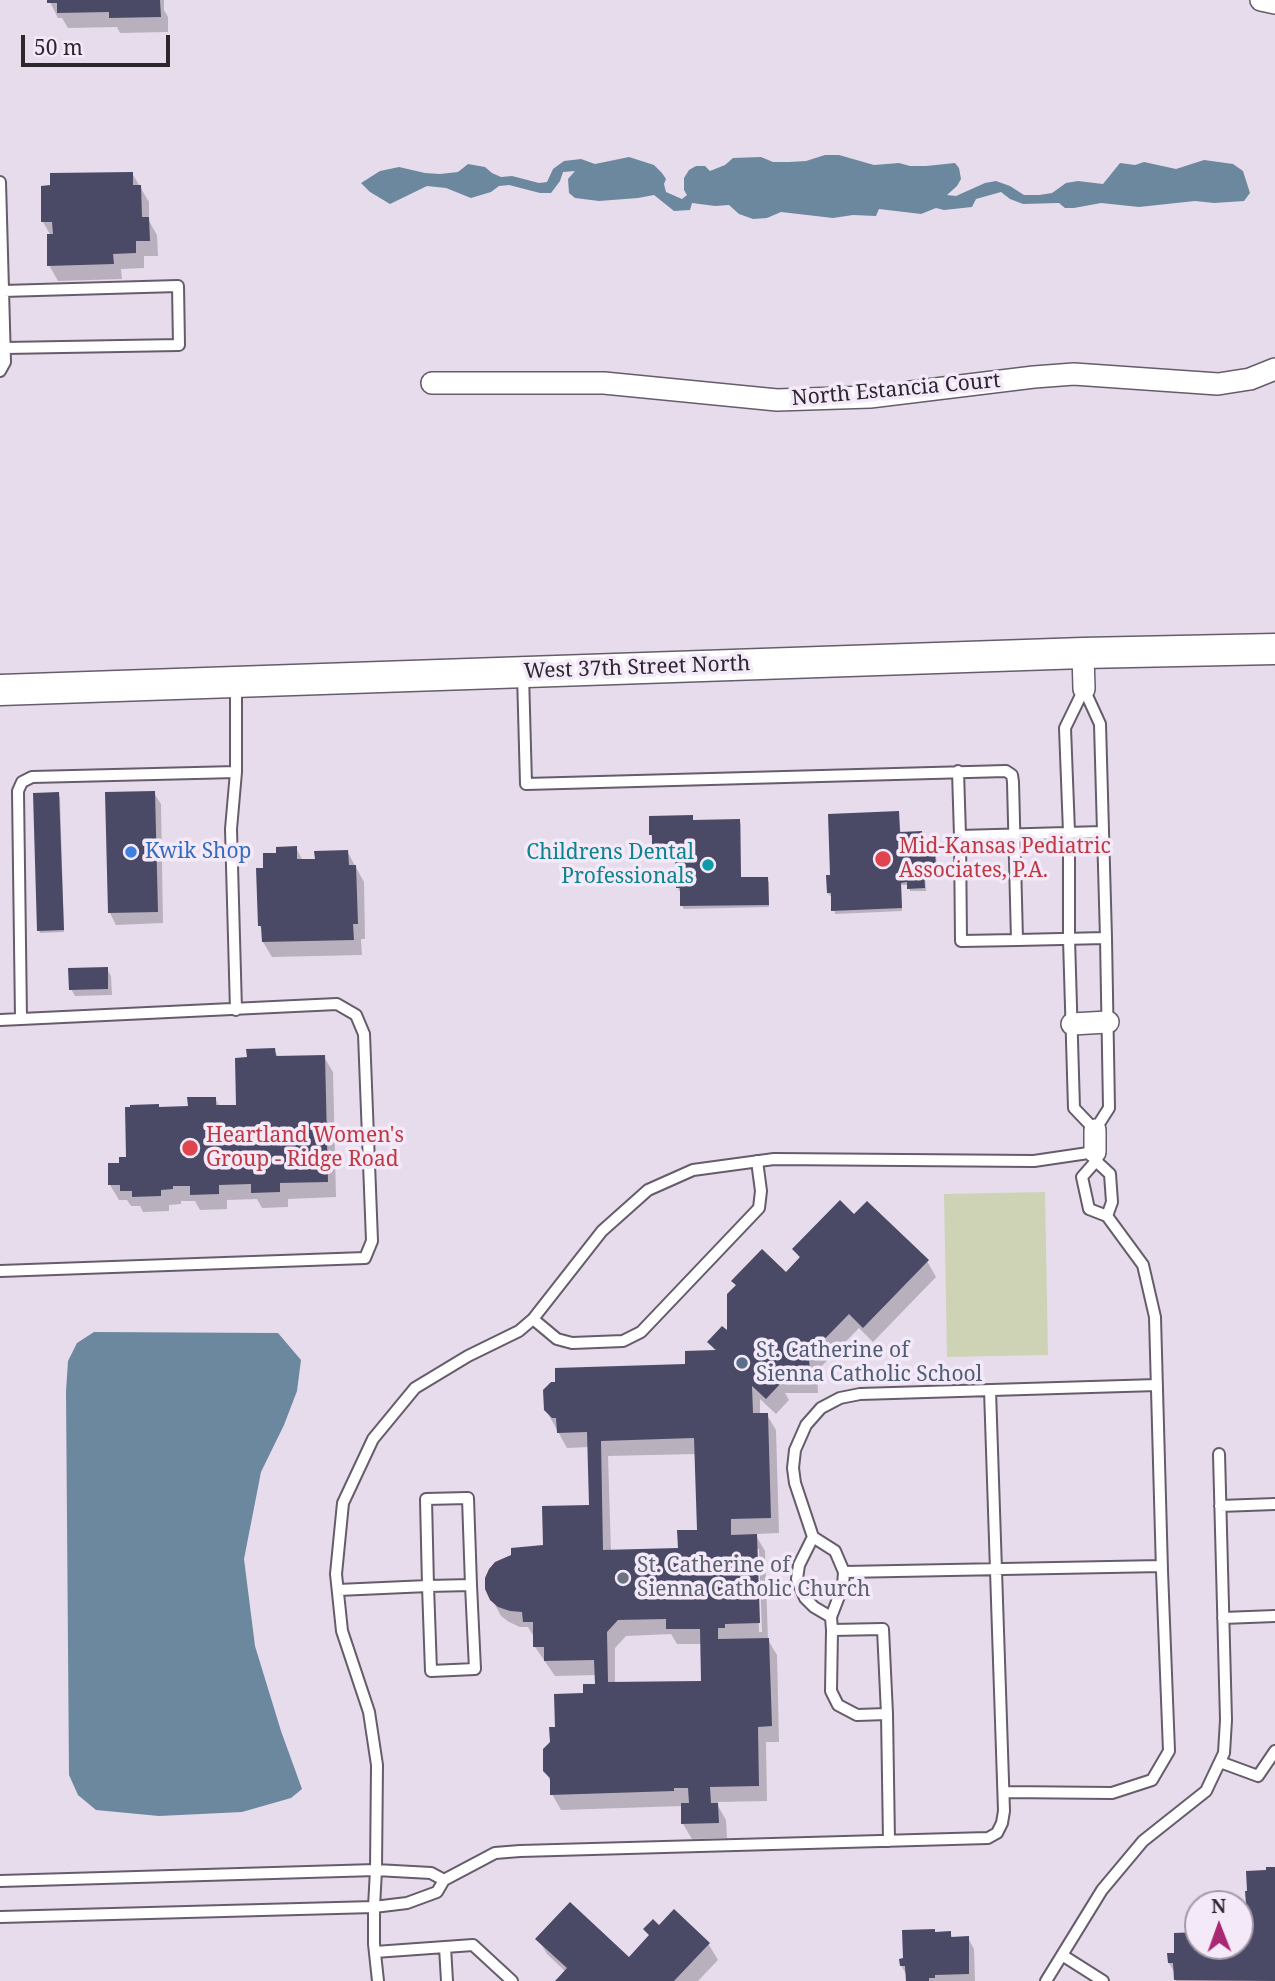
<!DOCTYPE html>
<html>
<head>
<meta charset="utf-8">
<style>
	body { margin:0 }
	#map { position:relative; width:1275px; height:1981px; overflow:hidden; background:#e7dcec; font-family:"Noto Serif",serif }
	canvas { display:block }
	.north { position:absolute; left:1184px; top:1890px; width:70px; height:70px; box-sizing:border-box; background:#f4e9f9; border:2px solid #a49ba7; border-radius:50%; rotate:359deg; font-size:19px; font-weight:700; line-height:28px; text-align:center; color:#2b272d }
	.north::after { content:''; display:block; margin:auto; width:24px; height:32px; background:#a92773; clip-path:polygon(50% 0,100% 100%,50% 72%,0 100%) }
	.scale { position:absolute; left:21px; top:35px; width:149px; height:32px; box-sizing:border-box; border:4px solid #2b272d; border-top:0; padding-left:9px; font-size:21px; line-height:24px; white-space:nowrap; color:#2b272d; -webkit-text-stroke:5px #f4e9f9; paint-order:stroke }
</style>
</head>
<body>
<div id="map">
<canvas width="1275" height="1981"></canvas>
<div class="north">N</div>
<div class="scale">50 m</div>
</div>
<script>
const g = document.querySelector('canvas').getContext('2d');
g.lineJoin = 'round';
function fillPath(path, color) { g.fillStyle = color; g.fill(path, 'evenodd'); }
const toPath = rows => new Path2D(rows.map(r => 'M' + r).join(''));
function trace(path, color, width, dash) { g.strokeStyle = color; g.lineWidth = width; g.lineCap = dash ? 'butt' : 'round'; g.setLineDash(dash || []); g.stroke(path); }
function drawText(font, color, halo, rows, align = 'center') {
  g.font = font + ' "Noto Serif",serif'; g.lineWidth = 7; g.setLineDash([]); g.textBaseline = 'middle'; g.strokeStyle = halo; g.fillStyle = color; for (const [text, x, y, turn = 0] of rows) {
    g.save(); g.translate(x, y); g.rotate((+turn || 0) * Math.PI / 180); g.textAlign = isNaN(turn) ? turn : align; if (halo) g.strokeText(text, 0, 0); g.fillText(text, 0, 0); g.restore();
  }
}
const green = toPath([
	[1045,1192,1048,1355,947,1357,944,1194]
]);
const water = toPath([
	[825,155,839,155,874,165,899,163,910,166,926,166,955,163,959,168,961,179,957,186,947,195,956,196,985,183,996,181,1010,186,1024,195,1039,195,1052,193,1066,183,1078,181,1103,184,1120,163,1135,165,1144,162,1176,169,1204,160,1233,164,1243,171,1250,193,1244,201,1214,203,1195,201,1139,207,1101,203,1074,208,1065,208,1059,203,1023,204,1010,199,1001,192,976,199,972,207,944,210,936,208,921,214,879,209,876,216,853,215,833,218,781,212,767,218,753,219,739,214,729,205,715,206,692,203,690,210,674,211,654,195,638,198,599,201,575,198,569,193,568,179,575,171,563,172,560,181,551,193,540,193,509,185,499,186,491,192,471,198,446,188,427,186,390,204,370,192,361,183,380,171,399,167,425,173,440,174,458,172,468,164,485,167,492,173,501,177,512,176,539,183,547,182,553,169,564,161,581,159,595,164,629,157,654,165,662,173,666,179,664,184,666,192,682,199,687,195,684,190,684,178,689,170,696,166,705,166,710,171,725,165,733,158,761,157,773,162,789,162,806,161],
	[94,1332,278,1333,301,1360,297,1391,284,1425,261,1472,244,1559,255,1646,281,1731,302,1789,291,1798,242,1812,159,1816,96,1810,78,1795,69,1775,66,1391,68,1361,77,1343]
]);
const shadow = toPath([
	[49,0,164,0,164,10,168,17,168,32,120,33,117,27,68,28,62,18,58,18],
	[132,173,149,202,149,221,157,235,158,256,144,256,144,268,121,269,122,279,58,281,49,265,51,236,43,222],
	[107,793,154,793,161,804,163,923,116,925,110,913],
	[58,794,60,797,64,932,40,933,39,930],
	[898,813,901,834,921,833,923,850,934,850,936,853,937,873,925,873,926,891,910,891,908,885,901,885,902,911,835,914,833,896,830,896,828,893,832,876],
	[692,817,693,820,739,821,741,824,741,879,767,879,769,882,769,907,684,909,682,906,682,891,679,891,678,888,677,856,656,856,651,834],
	[296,848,303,861,317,861,347,851,364,882,365,939,361,939,362,955,272,957,263,942,263,932,260,926,265,869,278,855],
	[107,969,111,976,112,995,75,996,71,989],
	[274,1050,279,1058,324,1057,333,1072,336,1197,288,1199,288,1207,262,1208,257,1199,227,1200,227,1209,200,1210,195,1201,181,1201,181,1204,169,1205,169,1211,143,1212,140,1206,131,1206,127,1200,119,1200,110,1185,159,1108,189,1107,215,1098,220,1107,238,1107,248,1059],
	[854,1216,927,1261,936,1277,873,1342,859,1328,817,1371,818,1393,785,1393,789,1400,776,1414,760,1399,760,1415,767,1415,776,1430,779,1533,755,1534,765,1551,768,1640,777,1655,779,1742,766,1742,767,1801,718,1802,718,1806,726,1820,727,1838,692,1839,683,1824,682,1806,561,1810,552,1794,551,1782,545,1771,551,1742,557,1728,585,1695,597,1685,597,1675,555,1676,535,1647,534,1637,528,1627,520,1627,509,1622,501,1616,492,1599,545,1547,590,1506,589,1447,567,1448,546,1410,687,1366,715,1351,709,1342,729,1334,737,1287,733,1281,786,1274,800,1259,795,1249],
	[696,1454,699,1532,679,1550,611,1552,608,1456],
	[756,1549,759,1549,762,1632,759,1632],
	[671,1634,677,1644,702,1644,703,1682,615,1684,615,1648,626,1636],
	[1275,1869,1275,1981,1176,1981,1175,1973,1169,1963,1198,1933,1198,1946,1240,1946,1240,1933,1250,1933,1268,1872],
	[674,1912,709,1945,718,1960,698,1981,558,1981,566,1972,547,1954,538,1939,629,1959,650,1937,645,1929,660,1927],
	[936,1933,950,1933,953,1938,968,1938,974,1949,975,1981,908,1981,907,1976,901,1965]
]);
const building = toPath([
	[47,0,160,0,161,17,109,18,109,12,57,13,57,3,47,3],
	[133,172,133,185,141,185,142,217,149,217,150,241,136,241,136,253,113,254,114,264,47,266,47,234,53,234,52,222,41,222,41,186,50,185,50,173],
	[155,791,158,912,108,913,105,792],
	[59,792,64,930,37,931,33,793],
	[899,811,900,832,922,831,923,849,935,848,936,870,924,871,925,888,907,889,907,882,901,883,902,908,831,911,831,893,827,893,826,875,830,875,828,814],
	[693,815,693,820,740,819,741,877,768,877,769,905,680,906,680,888,676,888,675,854,652,854,652,835,649,835,649,816],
	[297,846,297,859,315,859,314,851,348,850,349,865,356,865,358,924,353,924,354,940,262,942,261,926,258,926,256,868,263,868,263,853,276,853,276,847],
	[108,967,108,989,69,990,68,968],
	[275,1048,276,1056,325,1055,328,1182,280,1183,280,1192,251,1193,251,1184,219,1185,219,1194,190,1195,190,1186,173,1186,173,1189,161,1190,161,1196,132,1197,132,1191,120,1191,120,1185,108,1185,108,1163,119,1163,119,1157,126,1157,125,1107,130,1107,130,1105,159,1104,159,1107,188,1106,187,1097,216,1097,216,1105,236,1105,235,1058,247,1057,246,1049],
	[840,1200,854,1214,867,1201,929,1260,863,1328,849,1314,809,1355,810,1378,776,1378,781,1383,766,1399,752,1386,753,1413,768,1413,771,1518,731,1519,731,1535,757,1534,760,1623,725,1624,725,1628,718,1628,718,1639,769,1638,772,1726,758,1727,759,1786,710,1787,711,1803,718,1803,719,1823,681,1824,681,1803,689,1803,688,1788,674,1788,674,1791,550,1795,550,1778,543,1771,543,1749,550,1742,549,1727,555,1727,554,1694,583,1693,583,1684,595,1684,594,1660,544,1661,544,1647,533,1647,533,1622,523,1622,522,1612,510,1611,498,1607,490,1600,485,1589,485,1578,489,1569,495,1562,511,1555,511,1548,543,1545,542,1506,589,1505,587,1432,557,1433,556,1418,552,1418,544,1410,543,1390,551,1382,555,1382,555,1368,685,1364,685,1351,716,1350,707,1342,722,1326,727,1330,727,1294,736,1285,731,1281,762,1249,786,1272,800,1257,792,1249],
	[694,1438,697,1530,677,1530,678,1548,603,1550,601,1441],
	[666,1619,666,1629,700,1629,701,1681,608,1682,607,1632,618,1620],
	[1266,1867,1275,1867,1275,1981,1174,1980,1173,1963,1168,1963,1167,1953,1174,1953,1174,1933,1198,1932,1198,1946,1240,1946,1240,1931,1248,1931,1245,1891,1247,1891,1246,1871,1266,1870],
	[570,1902,629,1957,649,1935,643,1929,653,1919,659,1925,674,1909,710,1943,674,1981,555,1981,567,1968,535,1939],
	[935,1929,935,1932,951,1931,951,1937,969,1936,969,1974,935,1975,935,1978,929,1978,929,1981,906,1981,905,1966,900,1966,899,1959,903,1958,902,1930]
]);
const lane = toPath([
	[0,182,5,362,0,371],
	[3,291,178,286,179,345,5,348],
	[523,674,526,784,1006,771,1012,775,1013,782,1017,940,1106,938],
	[1084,689,1100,724,1106,938,1109,1108,1095,1130,1074,1108,1069,939,1069,832,1065,728,1084,689],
	[958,771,960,836,1102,832],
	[960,836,961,941,1017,940],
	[236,1010,231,829,236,772,236,684],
	[21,1019,18,791,22,782,32,777,236,772],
	[0,1020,337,1004,356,1015,364,1034,372,1241,365,1258,0,1271],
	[1096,1161,1110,1174,1112,1202,1107,1216],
	[533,1319,557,1339,572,1343,623,1341,641,1332,759,1208,761,1191,757,1161],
	[1220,1506,1275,1504],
	[813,1537,835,1551,844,1572],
	[338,1590,428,1586,471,1585,475,1669,431,1671,428,1586,426,1499,468,1498,471,1585],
	[831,1617,843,1586,844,1572,1162,1566],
	[1223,1618,1275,1616],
	[832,1630,883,1629,887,1714,857,1715,838,1705,831,1691,832,1630,831,1617,814,1607,805,1598,797,1579,799,1565,813,1537,795,1483,793,1468,795,1450,806,1425,821,1408,840,1398,860,1394,1157,1385],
	[887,1714,889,1841],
	[1220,1762,1258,1776,1275,1751],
	[444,1880,495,1853,520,1851,988,1838,997,1833,1002,1823,1004,1811,990,1390],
	[0,1881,376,1870,431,1873,444,1880,437,1892,407,1903,374,1907,0,1917],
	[445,1947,447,1981],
	[375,1952,473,1945,512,1981],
	[1062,1955,1103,1981],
	[378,1981,374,1944,374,1907,376,1870,377,1765,369,1712,342,1631,336,1574,343,1503,373,1439,415,1388,468,1356,519,1331,533,1319,602,1231,648,1190,693,1170,774,1159,1034,1161,1095,1152,1096,1161,1082,1177,1089,1209,1107,1216,1143,1265,1155,1317,1162,1571,1169,1751,1152,1780,1112,1793,1004,1792],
	[1046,1981,1102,1890,1143,1841,1206,1791,1224,1753,1226,1720,1219,1454]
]);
const street = toPath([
	[1261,0,1275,3],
	[432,383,604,383,777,400,870,397,1034,377,1074,374,1218,384,1250,379,1275,369],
	[1083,653,1084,689],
	[1072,1024,1108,1022],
	[1095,1130,1095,1152]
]);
const secondary = toPath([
	[0,690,1083,653,1275,649]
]);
const markers = [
	[131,852,7,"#3f7fe0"],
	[883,859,9,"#e0444e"],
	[708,865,7,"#0f9aa8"],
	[190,1148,9,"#e0444e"],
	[742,1363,7,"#5c6f8a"],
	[623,1578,7,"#6b7280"]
];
const streetNames = [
	["North Estancia Court",896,390,-5],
	["West 37th Street North",637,668,-2]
];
const healthNames = [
	["Mid-Kansas Pediatric",899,847],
	["Associates, P.A.",899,871],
	["Heartland Women's",206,1136],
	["Group - Ridge Road",206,1160]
];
const shopNames = [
	["Kwik Shop",145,852]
];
const cultureNames = [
	["Childrens Dental",694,853],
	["Professionals",694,877]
];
const serviceNames = [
	["St. Catherine of",756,1351],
	["Sienna Catholic School",756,1375]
];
const worshipNames = [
	["St. Catherine of",637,1566],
	["Sienna Catholic Church",637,1590]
];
fillPath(green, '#cfd3b5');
fillPath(water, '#6c889f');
fillPath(shadow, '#0003');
fillPath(building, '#4a4966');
trace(lane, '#665c6a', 14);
trace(street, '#665c6a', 24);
trace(secondary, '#665c6a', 33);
trace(lane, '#fff', 10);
trace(street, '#fff', 21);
trace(secondary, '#fff', 30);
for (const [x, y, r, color] of markers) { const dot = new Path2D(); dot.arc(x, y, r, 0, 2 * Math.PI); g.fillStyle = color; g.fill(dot); trace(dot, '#f4e9f9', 2.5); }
drawText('21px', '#2b272d', '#f4e9f9', streetNames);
drawText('21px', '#be3a42', '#f4e9f9', healthNames, 'left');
drawText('21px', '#366cbe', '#f4e9f9', shopNames, 'left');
drawText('21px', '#0d838f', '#f4e9f9', cultureNames, 'right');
drawText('21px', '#4e5e75', '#f4e9f9', serviceNames, 'left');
drawText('21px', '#5b616d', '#f4e9f9', worshipNames, 'left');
</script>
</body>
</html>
